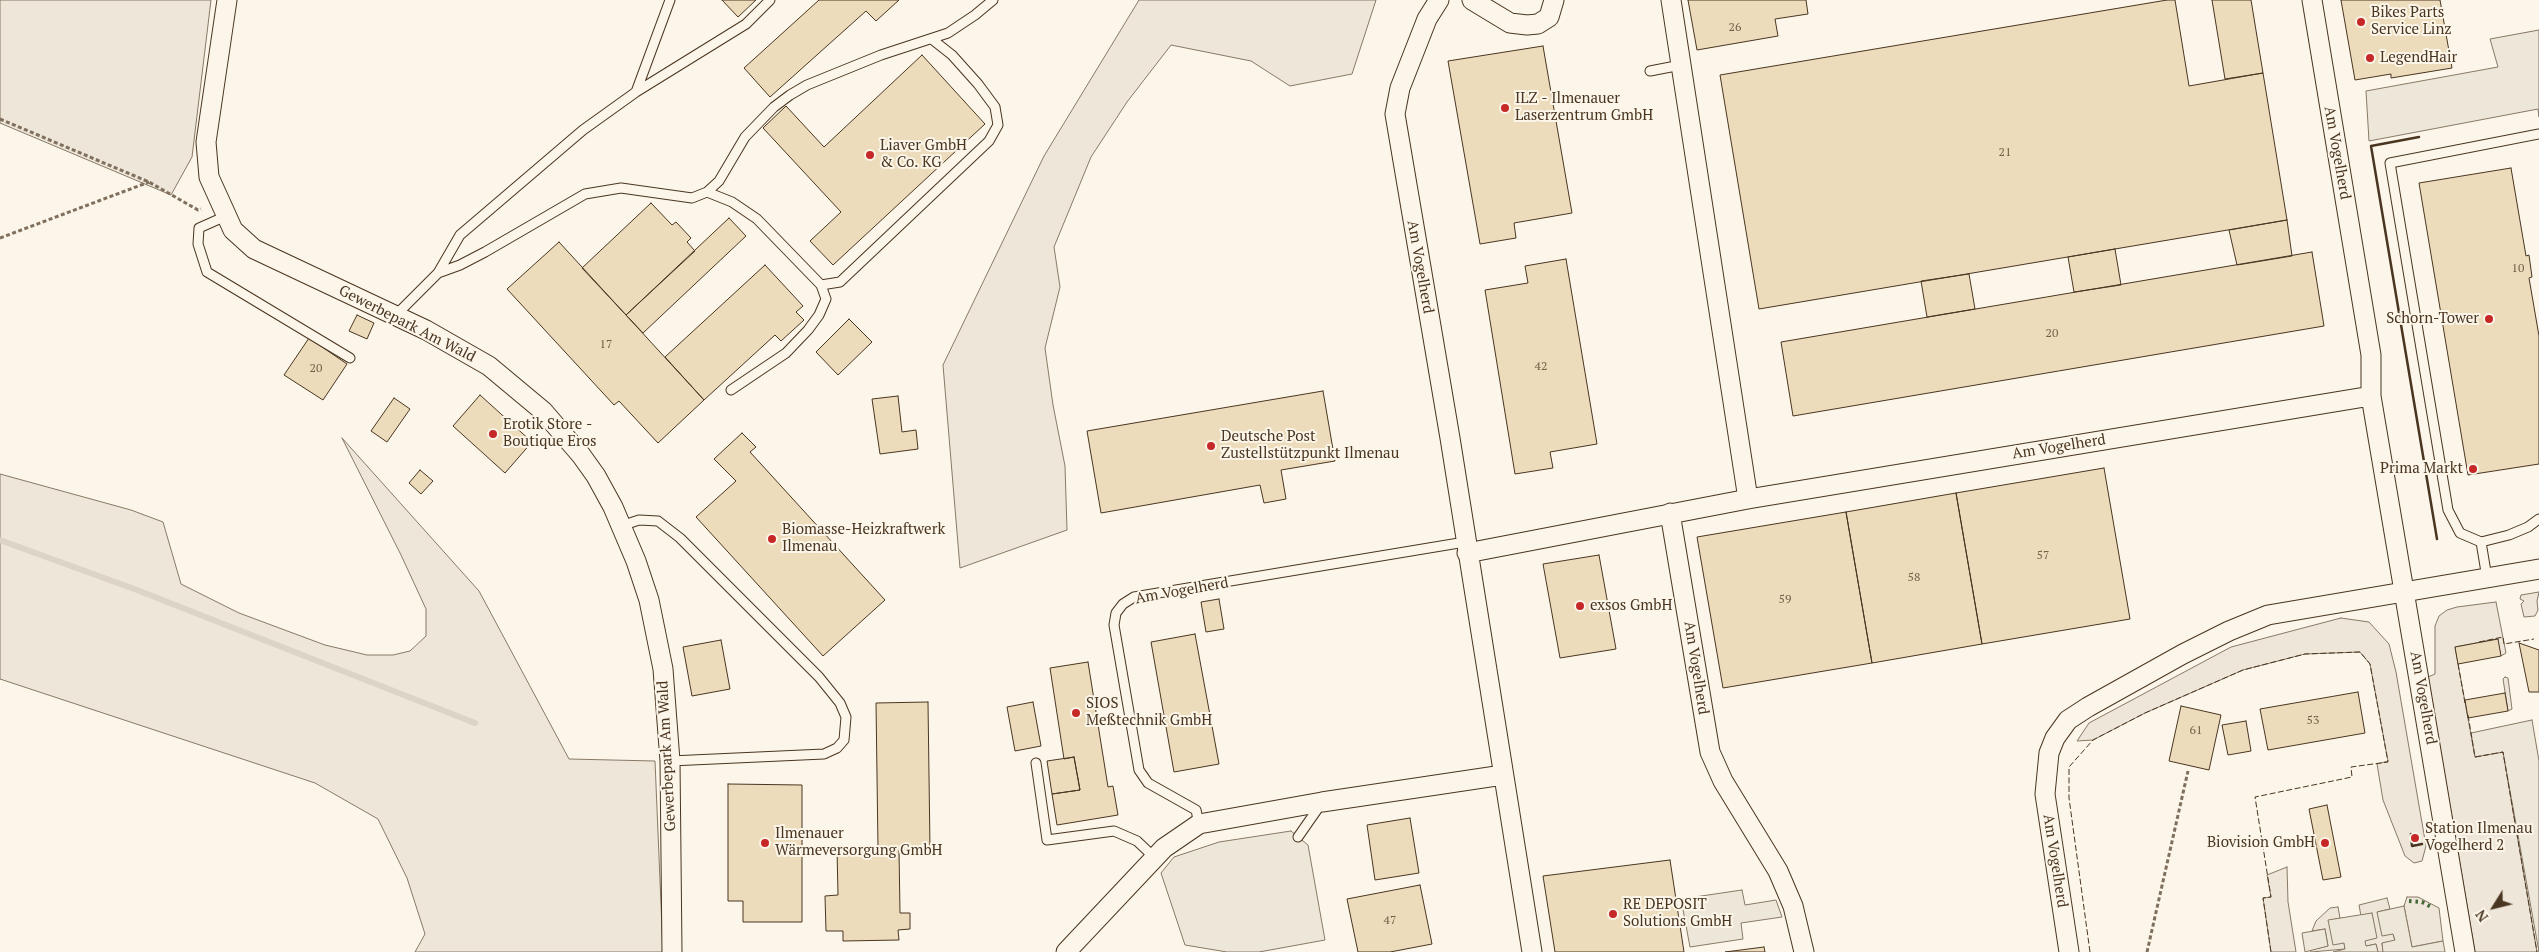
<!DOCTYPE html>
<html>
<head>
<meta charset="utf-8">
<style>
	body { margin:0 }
	#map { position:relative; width:2539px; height:952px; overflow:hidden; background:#fbf6e9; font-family:"PT Serif",serif }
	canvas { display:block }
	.north { position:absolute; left:2469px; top:882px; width:50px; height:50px; -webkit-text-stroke:4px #fbf6e9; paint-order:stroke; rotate:234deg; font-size:14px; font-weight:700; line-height:20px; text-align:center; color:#4a3520 }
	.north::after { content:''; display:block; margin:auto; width:18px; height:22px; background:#4a3520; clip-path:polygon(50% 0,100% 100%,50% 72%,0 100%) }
</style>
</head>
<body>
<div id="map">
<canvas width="2539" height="952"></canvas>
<div class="north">N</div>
</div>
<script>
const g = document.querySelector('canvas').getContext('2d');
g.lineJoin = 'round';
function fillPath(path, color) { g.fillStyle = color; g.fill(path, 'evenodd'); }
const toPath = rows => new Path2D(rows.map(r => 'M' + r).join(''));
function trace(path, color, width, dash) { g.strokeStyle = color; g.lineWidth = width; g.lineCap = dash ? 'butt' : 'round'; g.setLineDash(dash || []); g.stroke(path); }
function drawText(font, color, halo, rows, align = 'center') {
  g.font = font + ' "PT Serif",serif'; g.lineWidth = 4; g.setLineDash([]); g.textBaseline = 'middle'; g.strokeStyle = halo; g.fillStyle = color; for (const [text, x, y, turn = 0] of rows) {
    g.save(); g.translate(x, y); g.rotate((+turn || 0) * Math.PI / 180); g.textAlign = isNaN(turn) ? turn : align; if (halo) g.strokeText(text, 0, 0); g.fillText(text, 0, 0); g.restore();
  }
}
const green = toPath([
	[0,0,211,0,192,157,171,195,0,123,0,0],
	[1139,0,1376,0,1352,74,1290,86,1251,61,1171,45,1127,102,1091,157,1054,247,1060,287,1045,348,1053,405,1065,466,1067,530,960,568,943,365,1044,156,1139,0],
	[342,438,479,591,569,759,655,761,663,952,415,952,425,934,407,878,378,819,315,783,0,679,0,474,131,510,163,522,181,584,239,613,325,645,367,655,393,655,410,651,426,636,426,609,401,555,342,438],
	[2539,592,2537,601,2538,610,2535,616,2524,617,2521,604,2524,601,2520,599,2521,595,2539,592],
	[2496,602,2506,653,2501,656,2497,639,2455,647,2475,757,2503,752,2537,952,2475,952,2428,677,2435,674,2435,626,2439,616,2447,610,2457,607,2496,602],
	[2341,618,2369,622,2389,644,2396,672,2426,846,2422,861,2414,863,2405,856,2383,800,2377,764,2388,761,2370,664,2360,652,2305,654,2243,670,2145,713,2093,740,2077,741,2089,723,2231,647,2341,618],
	[2505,677,2508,678,2512,709,2508,711,2503,679,2505,677],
	[2287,867,2288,902,2296,952,2271,952,2263,898,2271,897,2267,875,2287,867],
	[2407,897,2418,897,2439,908,2443,941,2412,947,2404,906,2407,897],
	[2387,898,2390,909,2377,912,2393,934,2395,941,2382,943,2383,952,2378,952,2376,944,2366,946,2364,940,2376,938,2372,914,2361,916,2359,905,2387,898],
	[2338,907,2340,918,2328,921,2344,943,2345,949,2311,952,2310,950,2328,946,2325,929,2312,931,2316,921,2330,908,2338,907]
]);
const parking = toPath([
	[2539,30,2539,117,2538,109,2369,141,2366,91,2498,67,2490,39,2539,30],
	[2532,720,2539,761,2539,952,2503,752,2475,757,2471,733,2532,720],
	[1291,831,1308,845,1325,940,1259,952,1227,952,1185,945,1161,873,1174,857,1219,842,1291,831],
	[1742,890,1745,905,1776,900,1782,917,1741,923,1743,939,1690,947,1681,899,1742,890],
	[2404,906,2412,947,2443,941,2445,952,2383,952,2382,943,2395,940,2393,934,2382,936,2377,912,2404,906],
	[2372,913,2377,938,2365,941,2366,946,2376,944,2378,952,2333,952,2345,949,2344,943,2333,945,2328,920,2372,913],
	[2325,929,2328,946,2305,952,2302,933,2325,929]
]);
const stream = toPath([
	[0,540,137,590,475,723]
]);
const building = toPath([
	[722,0,756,0,738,17,722,0],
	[819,0,899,0,876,21,866,11,770,97,744,68,819,0],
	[1688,0,1806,0,1808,14,1775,19,1778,36,1697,50,1688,0],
	[2167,0,2175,0,2189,86,2263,73,2287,220,1759,309,1720,75,2167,0],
	[2212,0,2251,0,2263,73,2225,79,2212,0],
	[2341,0,2440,0,2452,68,2391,78,2391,74,2355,80,2341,0],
	[1543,46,1572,213,1514,223,1516,238,1480,244,1448,61,1543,46],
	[922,55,985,124,833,265,810,241,841,212,763,128,786,106,824,147,922,55],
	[2511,168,2526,256,2529,255,2532,277,2529,278,2539,336,2539,464,2468,475,2419,183,2511,168],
	[651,203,672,225,676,222,691,238,687,242,695,251,626,315,582,268,651,203],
	[729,218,746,236,643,333,626,315,729,218],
	[2287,220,2292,256,2237,265,2229,230,2287,220],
	[559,242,704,400,658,443,619,401,614,405,507,289,559,242],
	[2115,249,2121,285,2074,292,2068,257,2115,249],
	[2312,252,2324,326,1793,416,1781,342,2312,252],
	[1566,259,1597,444,1550,452,1553,468,1515,474,1485,290,1528,283,1525,266,1566,259],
	[765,265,803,306,796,312,804,320,781,341,775,335,704,400,665,357,765,265],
	[1969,274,1975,309,1927,317,1921,281,1969,274],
	[357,315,374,323,367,339,349,331,357,315],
	[849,319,872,342,838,375,816,352,849,319],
	[309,338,347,364,323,400,284,375,309,338],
	[1323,391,1335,461,1281,470,1286,499,1264,503,1260,485,1101,513,1087,431,1323,391],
	[480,395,532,442,505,473,453,426,480,395],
	[898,396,902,432,916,430,918,449,880,454,872,399,898,396],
	[394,398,410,409,387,442,371,431,394,398],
	[742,433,756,447,750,452,885,600,823,656,696,517,736,481,714,459,742,433],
	[2104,468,2130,619,1982,644,1956,493,2104,468],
	[420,470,433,481,421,494,409,483,420,470],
	[1956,493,1982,644,1872,663,1846,512,1956,493],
	[1846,512,1872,663,1723,688,1697,537,1846,512],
	[1599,555,1616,649,1560,658,1543,564,1599,555],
	[1219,599,1224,629,1206,632,1201,602,1219,599],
	[1195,634,1219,764,1174,772,1151,642,1195,634],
	[2498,639,2501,656,2458,664,2455,647,2498,639],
	[721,640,730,689,692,696,683,647,721,640],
	[2519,643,2539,650,2539,692,2529,692,2519,643],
	[1088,662,1108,787,1113,786,1118,815,1057,825,1052,794,1080,790,1074,757,1064,759,1050,668,1088,662],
	[2358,692,2365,733,2268,750,2260,709,2358,692],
	[2505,693,2508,711,2468,718,2465,700,2505,693],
	[928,702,930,849,899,850,900,913,910,913,910,929,898,930,899,940,843,941,843,931,826,931,825,896,838,895,837,849,878,848,876,703,928,702],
	[1033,702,1041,746,1015,751,1007,707,1033,702],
	[2181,706,2221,715,2209,770,2169,761,2181,706],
	[2246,721,2251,751,2228,755,2222,725,2246,721],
	[1074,757,1080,790,1052,794,1047,761,1074,757],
	[728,784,802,785,802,922,743,922,743,901,728,901,728,784],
	[2327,805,2341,877,2323,880,2309,809,2327,805],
	[1410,818,1419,873,1375,880,1367,825,1410,818],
	[1670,860,1684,952,1555,952,1543,876,1670,860],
	[1420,885,1432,944,1390,952,1358,952,1347,899,1420,885],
	[1764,947,1765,952,1725,952,1764,947]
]);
const path = toPath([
	[0,119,149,182,198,210,201,209],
	[0,238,149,182],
	[2147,952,2188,771]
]);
const service = toPath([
	[1650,71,1681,65],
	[636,92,670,0],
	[2539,134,2390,163,2448,510,2460,533,2481,542,2509,535,2528,527,2539,519],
	[707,192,732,202,757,219,821,285,826,299,819,315,808,330,786,353,731,390],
	[226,216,199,228,198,244,207,272,350,358],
	[438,273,460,265,485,252,585,194,621,188,692,198,707,192,719,181,745,137,774,107,790,95,807,85,881,55,948,33,975,15,993,0],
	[821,285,840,282,989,141,998,125,995,107,978,84,952,55,933,40],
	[395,316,438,273,460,235,583,130,636,92,746,24,770,0],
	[621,526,639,520,658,521,680,538,819,677,840,703,846,717,844,740,837,748,824,754,670,761],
	[2481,542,2487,578],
	[1036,763,1047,840,1114,831,1137,841,1155,858],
	[1199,824,1196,810,1148,783,1139,770,1114,625,1116,613,1123,604,1134,597,1465,542],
	[1298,837,1321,804]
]);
const minor = toPath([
	[227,0,206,142,209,177,233,230,254,249,426,330,489,366,543,411,581,455,596,476,613,507,636,561,649,600,663,669,670,761,672,952],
	[1439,0,1427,19,1400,88,1395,114,1450,438,1532,952],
	[1472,0,1510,23,1527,25,1538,24,1549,17,1554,0],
	[1671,0,1748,499],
	[2312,0,2371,355,2371,396,2465,952],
	[1670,513,1710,752,1723,781,1778,871,1793,906,1804,952],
	[1467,553,1748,499,2371,396],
	[1066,952,1164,848,1199,824,1322,802,1503,775],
	[2069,952,2045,794,2049,753,2055,738,2068,720,2088,707,2183,654,2229,631,2268,615,2539,569]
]);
const hedge = toPath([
	[2409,901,2422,902,2433,908]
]);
const fence = toPath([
	[2371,146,2437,539],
	[2479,642,2503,637,2504,644,2534,639],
	[2458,664,2465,703],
	[2468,715,2475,757,2503,752,2537,952],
	[2090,952,2069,798,2069,767,2093,740,2145,713,2243,670,2305,654,2360,652,2370,664,2388,762,2351,767,2352,777,2255,797,2271,897,2263,898,2271,952]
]);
const wall = toPath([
	[2419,137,2371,146,2437,539],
	[2411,834,2412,846,2422,844]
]);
const markers = [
	[2361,22,5,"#c62828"],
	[2370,58,5,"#c62828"],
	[1505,108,5,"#c62828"],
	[870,155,5,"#c62828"],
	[2489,319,5,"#c62828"],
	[493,434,5,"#c62828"],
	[1211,446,5,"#c62828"],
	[2473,469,5,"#c62828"],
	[772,539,5,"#c62828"],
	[1580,606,5,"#c62828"],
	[1076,713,5,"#c62828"],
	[2415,838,5,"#c62828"],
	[765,843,5,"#c62828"],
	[2325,843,5,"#c62828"],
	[1613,914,5,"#c62828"]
];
const numberNames = [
	["26",1735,28],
	["21",2005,153],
	["10",2518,269],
	["20",2052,334],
	["17",606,345],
	["42",1541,367],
	["20",316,369],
	["57",2043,556],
	["58",1914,578],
	["59",1785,600],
	["53",2313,721],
	["61",2196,731],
	["47",1390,921]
];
const poiNames = [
	["Bikes Parts",2371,13],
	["Service Linz",2371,30],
	["LegendHair",2380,58],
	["ILZ - Ilmenauer",1515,99],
	["Laserzentrum GmbH",1515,116],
	["Liaver GmbH",880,146],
	["& Co. KG",880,163],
	["Schorn-Tower",2479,319,"right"],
	["Erotik Store -",503,425],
	["Boutique Eros",503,442],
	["Deutsche Post",1221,437],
	["Zustellstützpunkt Ilmenau",1221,454],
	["Prima Markt",2463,469,"right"],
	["Biomasse-Heizkraftwerk",782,530],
	["Ilmenau",782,547],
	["exsos GmbH",1590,606],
	["SIOS",1086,704],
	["Meßtechnik GmbH",1086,721],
	["Station Ilmenau",2425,829],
	["Vogelherd 2",2425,846],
	["Ilmenauer",775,834],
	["Wärmeversorgung GmbH",775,851],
	["Biovision GmbH",2315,843,"right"],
	["RE DEPOSIT",1623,905],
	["Solutions GmbH",1623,922]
];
const streetNames = [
	["Am Vogelherd",2337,153,80],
	["Am Vogelherd",1420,267,80],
	["Gewerbepark Am Wald",407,324,27],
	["Am Vogelherd",2059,447,-9],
	["Am Vogelherd",1182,591,-10],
	["Am Vogelherd",1696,668,81],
	["Am Vogelherd",2423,698,80],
	["Gewerbepark Am Wald",667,756,-93],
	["Am Vogelherd",2055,861,81]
];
fillPath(green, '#ede6d9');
trace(green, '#887966', 1);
fillPath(parking, '#ede7d9');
trace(parking, '#887966', 1);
trace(stream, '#dcd4c6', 6);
fillPath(building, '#ecdcbc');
trace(building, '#4a3520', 1);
trace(service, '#4a3520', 11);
trace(minor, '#4a3520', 21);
trace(path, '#7f6f5c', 3, [4, 2.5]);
trace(service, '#fbf6e9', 9);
trace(minor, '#fbf6e9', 19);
trace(hedge, '#436837', 4, [2.5, 4]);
trace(fence, '#4a3520', 1, [6, 2.5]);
trace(wall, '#4a3520', 2.5);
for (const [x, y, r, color] of markers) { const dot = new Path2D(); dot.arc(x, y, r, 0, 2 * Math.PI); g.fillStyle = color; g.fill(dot); trace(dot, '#fbf6e9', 2); }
drawText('12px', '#725f47', null, numberNames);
drawText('15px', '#4a3520', '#fbf6e9', poiNames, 'left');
drawText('15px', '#4a3520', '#fbf6e9', streetNames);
</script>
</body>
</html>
